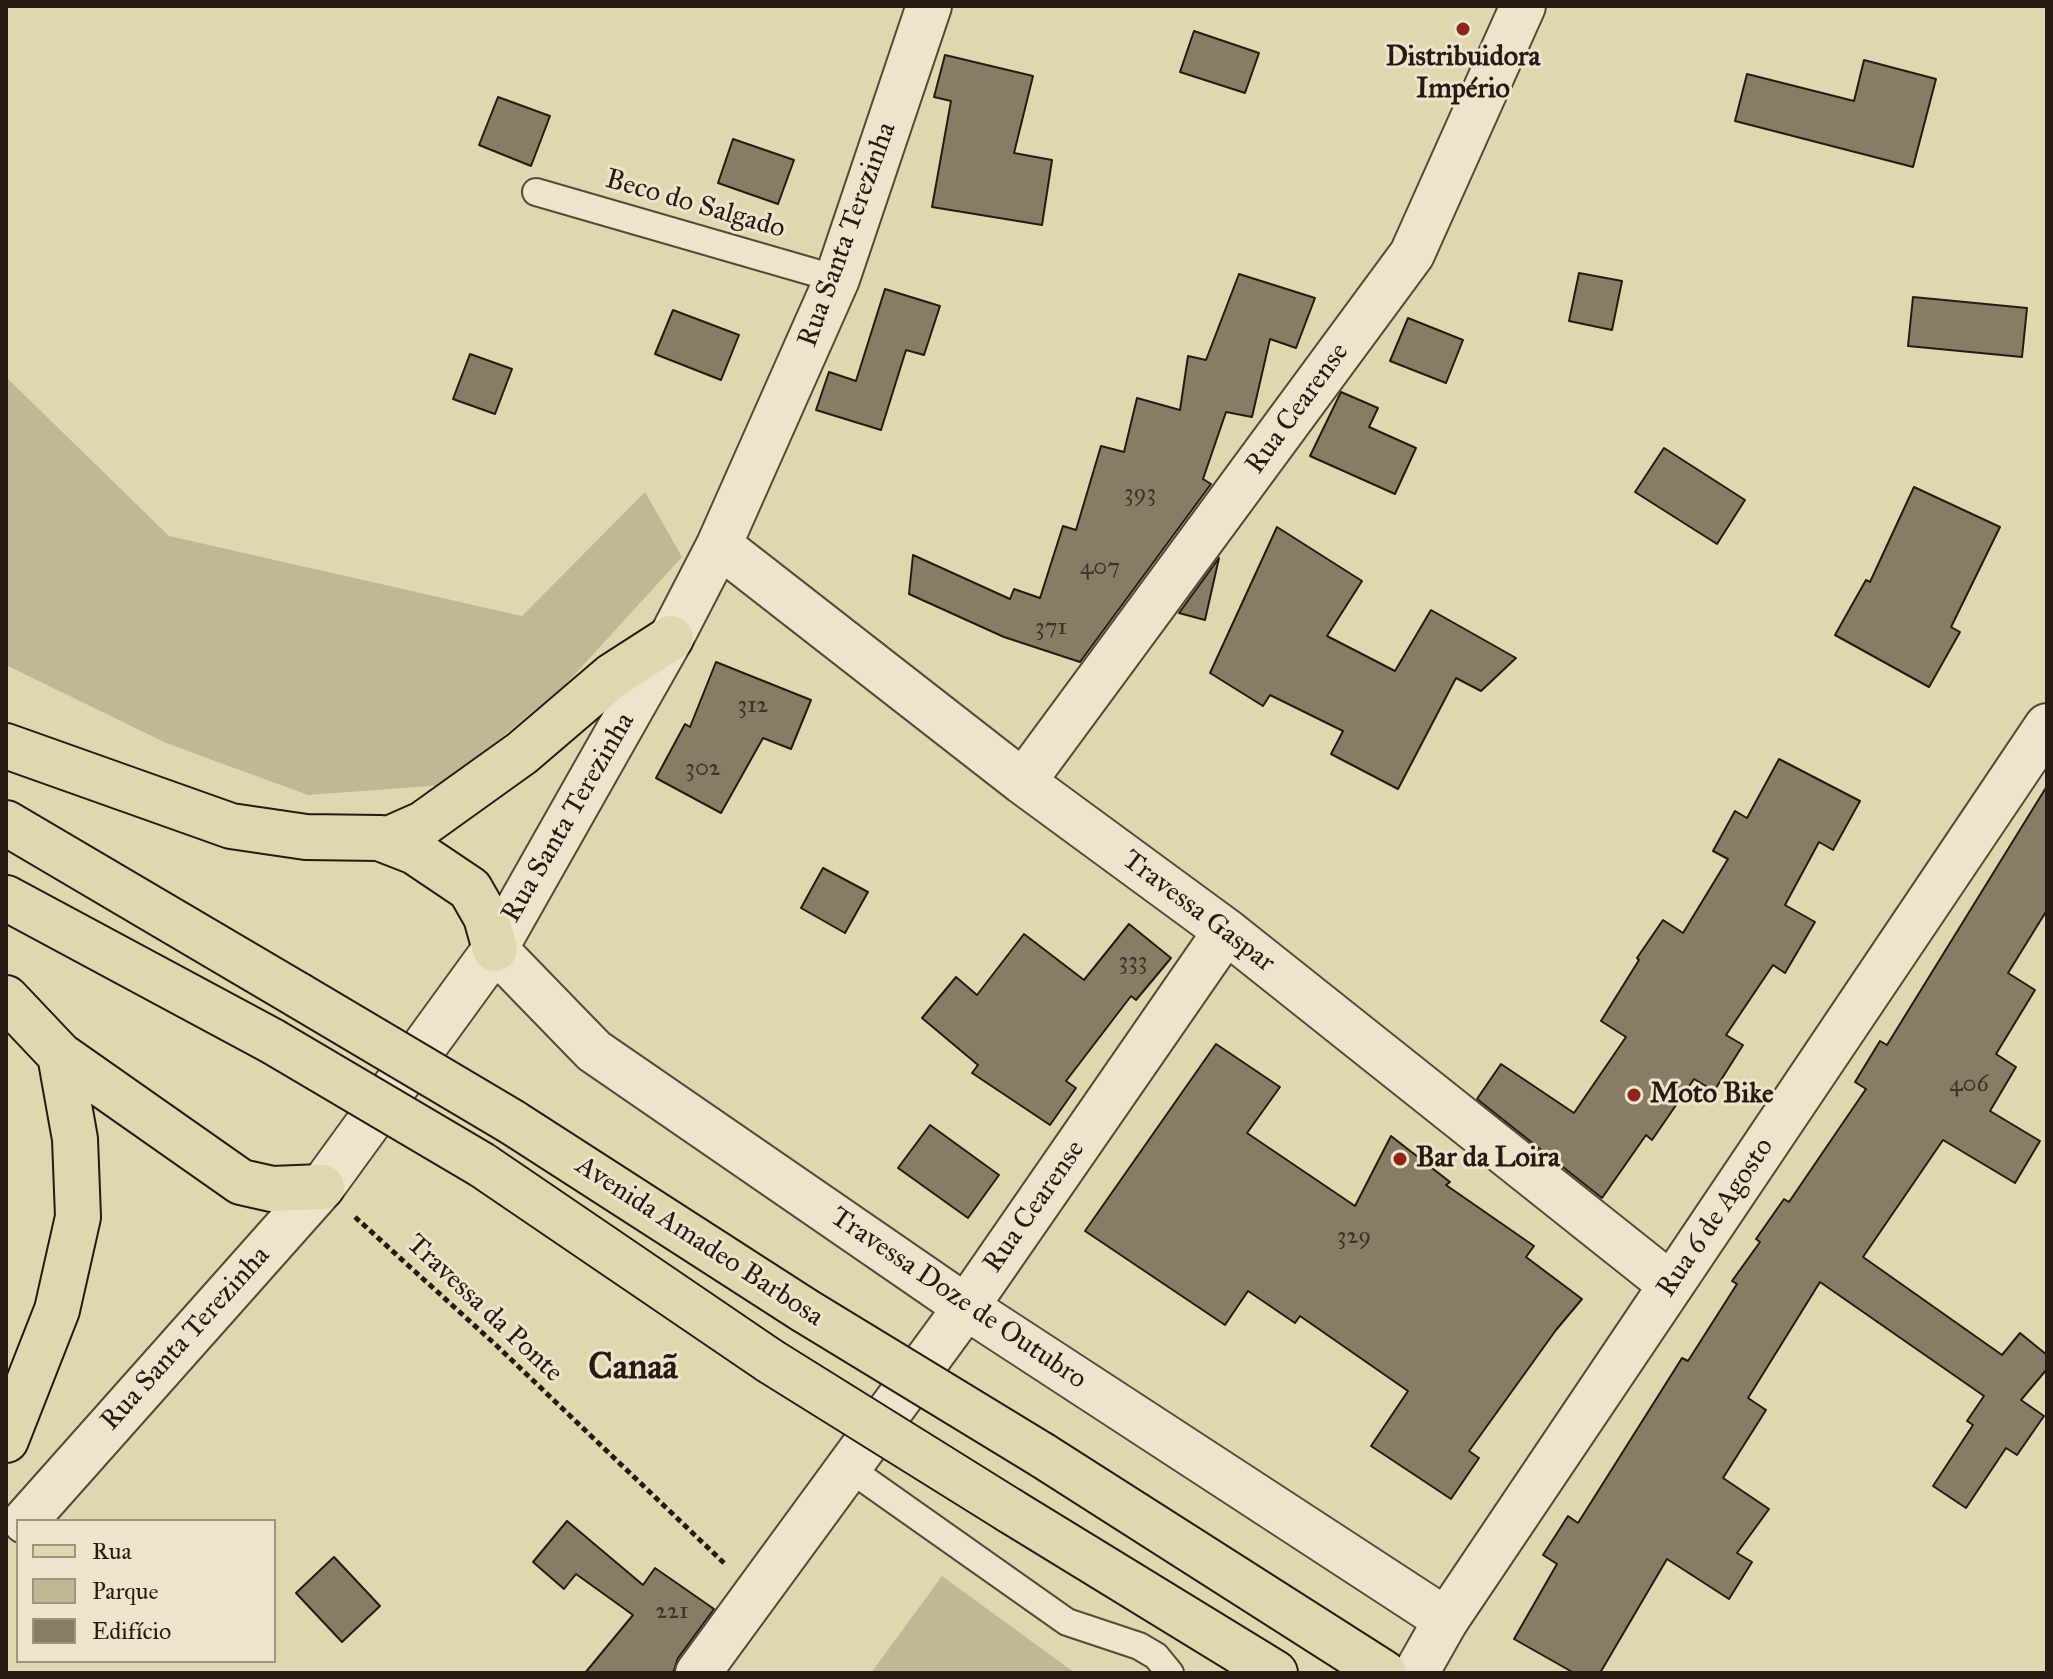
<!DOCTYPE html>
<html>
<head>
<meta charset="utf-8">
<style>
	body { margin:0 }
	#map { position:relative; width:2053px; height:1679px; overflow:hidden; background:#e1d7af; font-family:"IM FELL Great Primer",serif }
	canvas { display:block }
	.frame { position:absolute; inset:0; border:8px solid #271a12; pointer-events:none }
	.legend { position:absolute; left:16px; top:1519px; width:260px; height:144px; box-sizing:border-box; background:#ece5cb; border:2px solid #9d9481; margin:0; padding:10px 14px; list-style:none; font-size:24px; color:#271a12 }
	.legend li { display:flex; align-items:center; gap:16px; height:40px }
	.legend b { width:40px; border:2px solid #9d9481 }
</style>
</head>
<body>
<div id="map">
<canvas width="2053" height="1679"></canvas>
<div class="frame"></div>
<ul class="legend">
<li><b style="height:10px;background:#e1d7af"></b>Rua</li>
<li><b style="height:22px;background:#c1b794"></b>Parque</li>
<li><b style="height:22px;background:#887c64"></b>Edifício</li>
</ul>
</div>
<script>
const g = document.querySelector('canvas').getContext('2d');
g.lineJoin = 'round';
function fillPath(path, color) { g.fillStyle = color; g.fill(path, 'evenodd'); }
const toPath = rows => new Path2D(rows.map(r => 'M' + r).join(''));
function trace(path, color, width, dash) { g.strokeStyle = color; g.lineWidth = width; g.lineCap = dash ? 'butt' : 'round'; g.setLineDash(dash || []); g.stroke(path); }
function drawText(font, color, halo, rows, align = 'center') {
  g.font = font + ' "IM FELL Great Primer",serif'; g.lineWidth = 6; g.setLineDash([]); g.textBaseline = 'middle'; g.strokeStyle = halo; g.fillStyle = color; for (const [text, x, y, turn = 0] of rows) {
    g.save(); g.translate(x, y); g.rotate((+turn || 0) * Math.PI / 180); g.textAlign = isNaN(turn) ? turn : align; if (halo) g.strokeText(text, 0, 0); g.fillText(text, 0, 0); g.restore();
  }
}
const green = toPath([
	[6,377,169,536,522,616,645,492,682,557,566,684,444,785,308,795,166,743,6,665],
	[942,1576,1075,1673,871,1673]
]);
const building = toPath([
	[1194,31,1259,53,1245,93,1180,72,1194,31],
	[945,55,1033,76,1014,153,1052,160,1042,225,932,207,951,101,934,97,945,55],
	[1864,60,1936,79,1913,167,1735,121,1747,74,1854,101,1864,60],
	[498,97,550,116,531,166,479,145,498,97],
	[733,139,794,160,778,204,718,183,733,139],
	[1579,273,1622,281,1612,330,1569,321,1579,273],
	[1239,274,1315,298,1296,348,1270,339,1252,417,1226,412,1203,479,1211,484,1080,662,1004,637,909,594,913,555,1010,599,1014,589,1040,598,1063,526,1076,530,1101,446,1124,452,1137,398,1180,410,1188,356,1206,360,1239,274],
	[885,289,940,306,924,355,906,350,881,430,816,410,829,372,856,381,885,289],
	[1913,297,2027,308,2022,357,1908,346,1913,297],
	[673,310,739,335,721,380,655,354,673,310],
	[1408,318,1463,340,1446,383,1390,361,1408,318],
	[470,354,512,369,495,414,453,399,470,354],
	[1341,392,1378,408,1369,427,1416,448,1395,494,1310,456,1341,392],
	[1664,448,1745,500,1717,544,1635,492,1664,448],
	[1914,487,2000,527,1951,627,1960,632,1929,687,1835,635,1866,580,1870,582,1914,487],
	[1277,527,1362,581,1327,636,1395,671,1431,610,1516,658,1481,691,1456,678,1398,789,1331,754,1343,731,1270,695,1263,706,1210,673,1277,527],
	[1219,558,1205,620,1179,613,1219,558],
	[716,662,811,700,791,749,763,738,721,813,656,778,685,724,690,727,716,662],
	[1779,759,1860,801,1833,850,1819,842,1785,905,1815,922,1785,973,1773,965,1726,1035,1743,1045,1714,1091,1694,1079,1652,1140,1646,1135,1602,1198,1477,1099,1501,1064,1574,1113,1626,1037,1601,1021,1639,960,1637,958,1663,920,1683,933,1728,859,1713,851,1735,811,1747,818,1779,759],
	[2047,786,2047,910,2008,973,2035,990,1996,1054,2016,1067,1990,1111,2040,1141,2015,1183,1943,1140,1863,1257,2002,1355,2020,1333,2047,1355,2047,1369,2021,1400,2044,1416,2017,1455,2006,1448,1966,1508,1933,1486,1973,1425,1967,1421,1984,1396,1820,1282,1748,1398,1766,1410,1723,1478,1769,1509,1737,1553,1752,1562,1729,1599,1667,1559,1600,1673,1574,1673,1514,1639,1557,1564,1543,1555,1568,1516,1578,1523,1682,1358,1688,1361,1737,1284,1732,1281,1760,1242,1756,1239,1784,1199,1789,1202,1866,1089,1855,1082,1880,1041,1887,1045,2047,786],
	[823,868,868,892,845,933,801,908,823,868],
	[1129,924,1171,958,1136,1000,1131,996,1066,1081,1076,1088,1050,1125,972,1073,978,1065,922,1018,956,977,977,995,1024,934,1084,980,1129,924],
	[1216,1044,1280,1087,1247,1133,1355,1206,1391,1136,1450,1182,1446,1185,1534,1246,1526,1257,1582,1299,1556,1330,1469,1451,1479,1458,1451,1499,1371,1446,1408,1391,1300,1316,1295,1323,1248,1291,1225,1325,1085,1231,1216,1044],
	[930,1125,999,1175,968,1218,898,1168,930,1125],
	[567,1521,643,1585,655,1568,714,1609,678,1658,673,1673,585,1673,633,1615,576,1574,564,1589,533,1562,567,1521],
	[334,1557,380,1606,342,1642,296,1593,334,1557]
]);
const path = toPath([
	[355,1217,496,1345,724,1563]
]);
const service = toPath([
	[536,192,837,279],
	[850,1469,1067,1622,1139,1646,1156,1656,1170,1673]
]);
const minor = toPath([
	[719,545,1023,782,1226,931,1671,1285],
	[1023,782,1412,254,1523,6],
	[495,949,594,1051,966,1307,1446,1620],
	[25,1521,322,1187,495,949,671,638,719,545,837,279,929,6],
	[698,1673,966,1307,1226,931]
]);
const tertiary = toPath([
	[1416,1673,1446,1620,2047,726]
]);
const primary = toPath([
	[6,746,231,826,306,837,379,838,415,852,470,889,486,917,495,949],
	[6,823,298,995],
	[379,838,389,839,423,824,522,753,612,676,671,638],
	[6,898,272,1041],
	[6,998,60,1055,241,1182,272,1189,322,1187],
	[512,1122,804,1310],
	[482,1165,770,1361],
	[6,1440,57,1310,78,1217,75,1139,60,1055],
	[1042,1455,1384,1673],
	[1009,1510,1275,1673]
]);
const primaryBridge = toPath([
	[298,995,512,1122],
	[272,1041,482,1165],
	[804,1310,1042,1455],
	[770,1361,1009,1510]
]);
const markers = [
	[1463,29,8,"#8f2418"],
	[1634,1095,8,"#8f2418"],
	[1400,1159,8,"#8f2418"]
];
const numberNames = [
	["393",1140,494],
	["407",1100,568],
	["371",1051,628],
	["312",753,706],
	["302",703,769],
	["333",1133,962],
	["406",1969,1085],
	["329",1354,1237],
	["221",672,1612]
];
const poiNames = [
	["Distribuidora",1463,58,"center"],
	["Império",1463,90,"center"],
	["Moto Bike",1650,1095],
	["Bar da Loira",1416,1159]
];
const streetNames = [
	["Beco do Salgado",695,205,16],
	["Rua Santa Terezinha",848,235,-70],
	["Rua Cearense",1298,409,-54],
	["Rua Santa Terezinha",569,818,-60],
	["Travessa Gaspar",1198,912,37],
	["Rua Cearense",1035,1207,-55],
	["Rua 6 de Agosto",1716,1218,-56],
	["Avenida Amadeo Barbosa",699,1242,33],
	["Travessa Doze de Outubro",958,1299,34],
	["Travessa da Ponte",484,1309,43],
	["Rua Santa Terezinha",186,1339,-48]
];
const districtNames = [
	["Canaã",633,1369]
];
fillPath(green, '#c1b794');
fillPath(building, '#887c64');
trace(building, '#271a12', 2);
trace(service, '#564939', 30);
trace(minor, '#564939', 48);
trace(tertiary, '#564939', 48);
trace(primary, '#271a12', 48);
trace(path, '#271a12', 5, [6, 4]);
trace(service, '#ece5cb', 26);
trace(minor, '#ece5cb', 44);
trace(tertiary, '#ece5cb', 44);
trace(primary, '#e1d7af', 44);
trace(primaryBridge, '#271a12', 48, []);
trace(primaryBridge, '#e1d7af', 44);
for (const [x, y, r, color] of markers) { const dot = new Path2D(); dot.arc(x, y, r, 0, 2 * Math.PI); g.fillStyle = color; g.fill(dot); trace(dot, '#ece5cb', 3); }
drawText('24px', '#3f3226', null, numberNames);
drawText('bold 28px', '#271a12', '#ece5cb', poiNames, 'left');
drawText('28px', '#271a12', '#ece5cb', streetNames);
drawText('bold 36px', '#271a12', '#ece5cb', districtNames);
</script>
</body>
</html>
